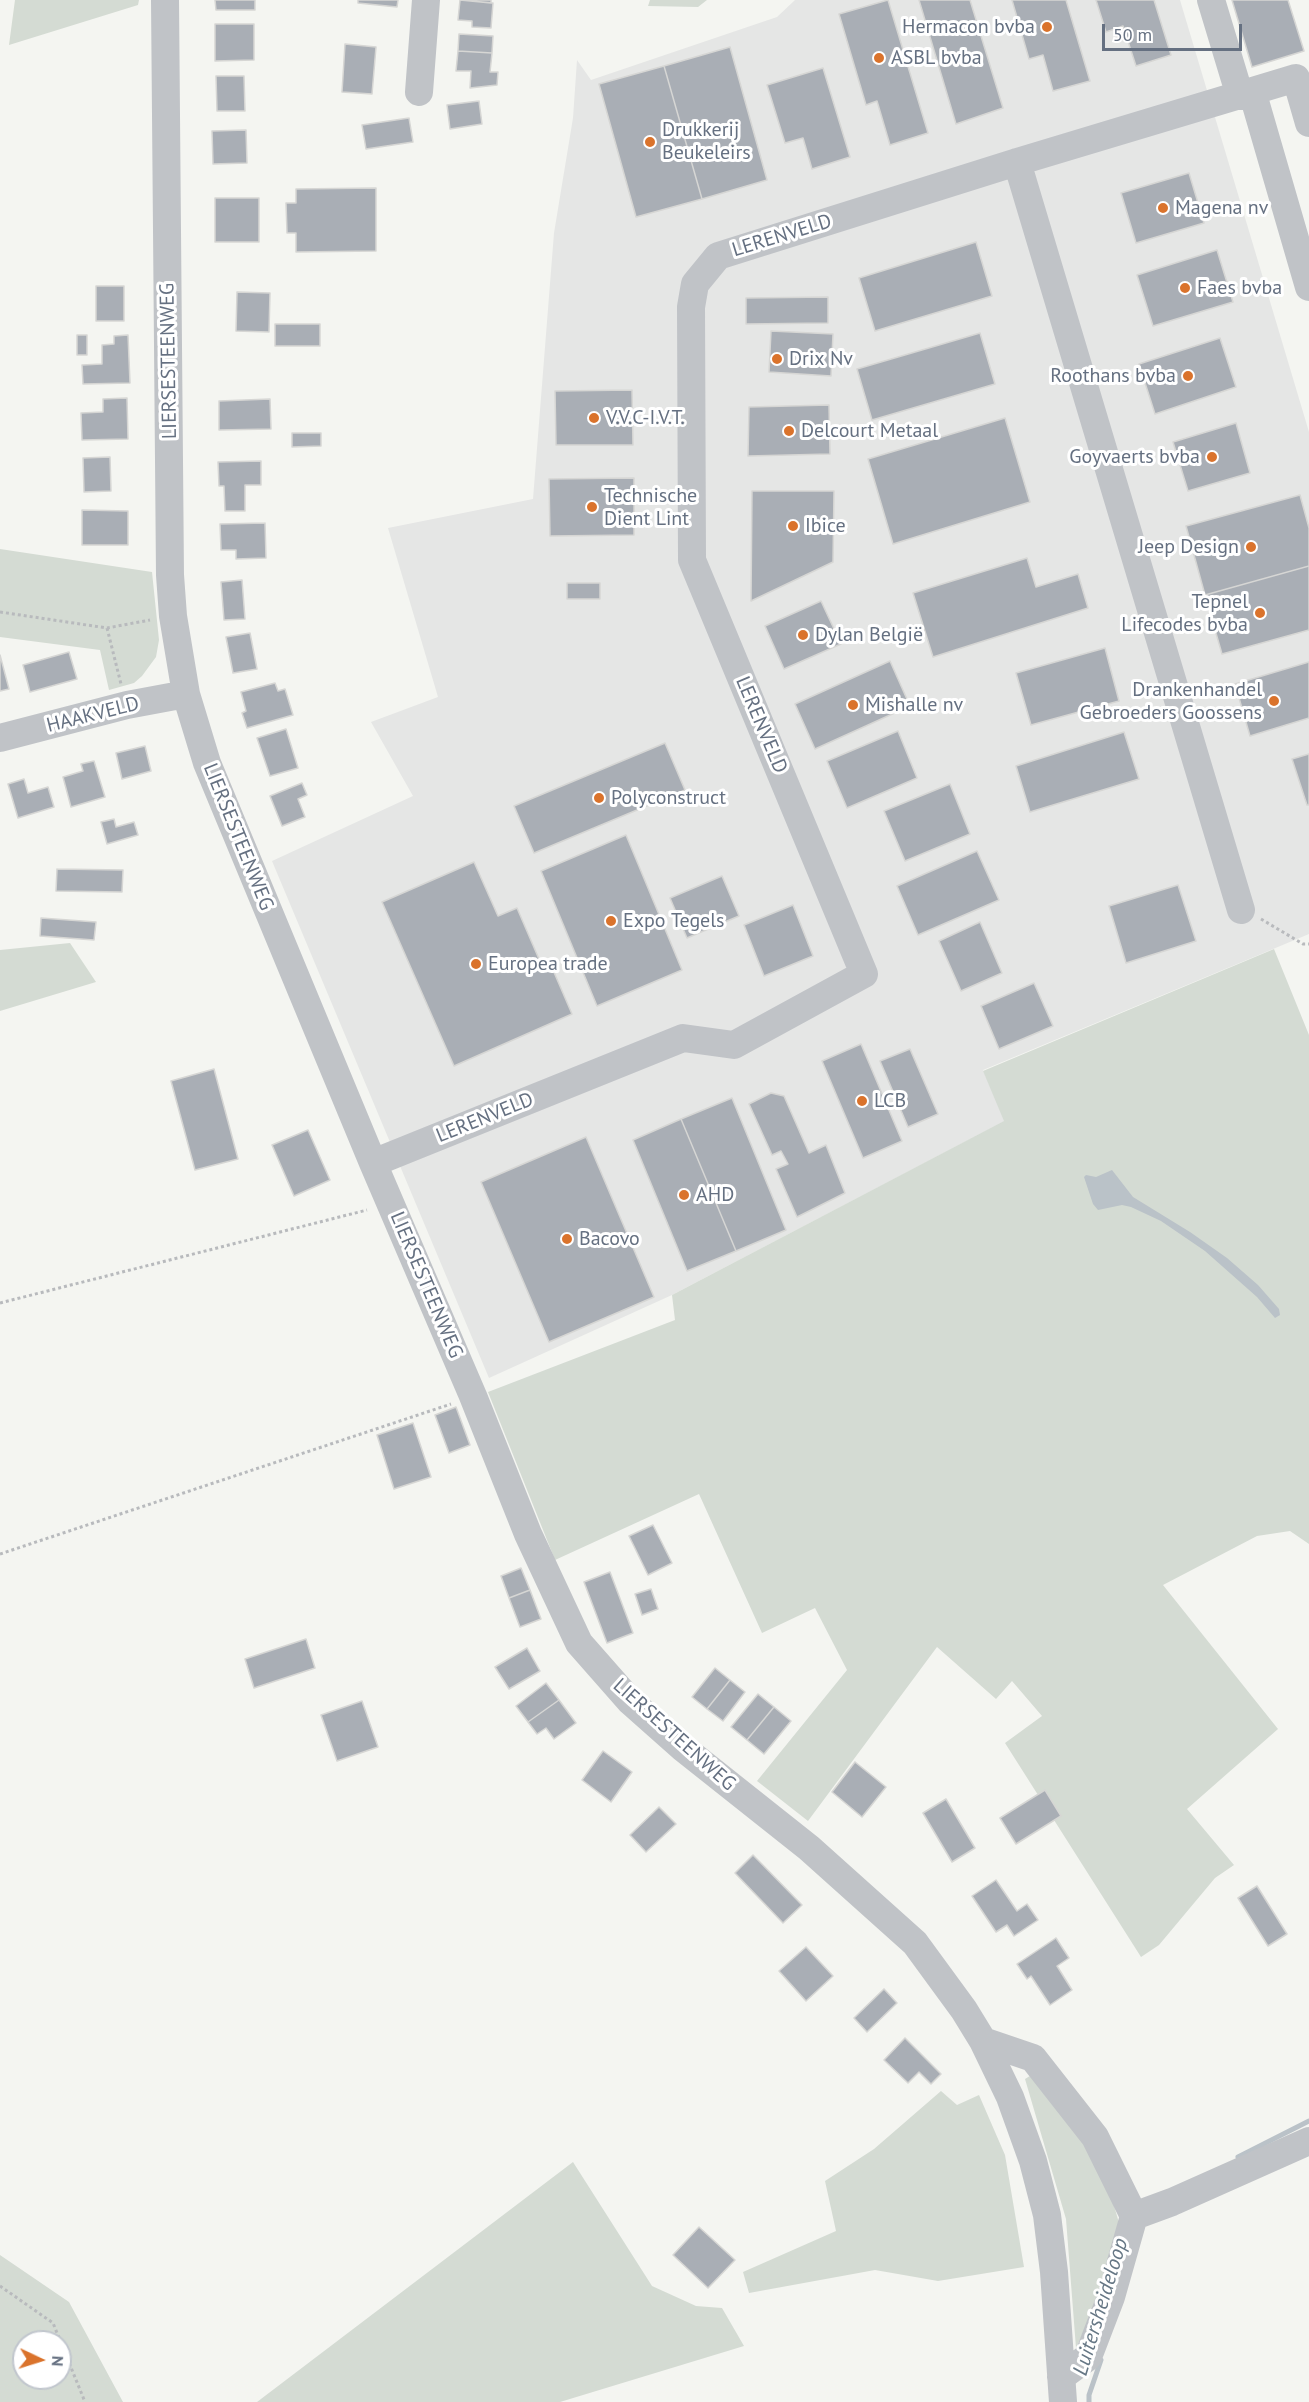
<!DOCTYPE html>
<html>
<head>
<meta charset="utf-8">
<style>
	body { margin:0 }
	#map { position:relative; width:1309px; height:2402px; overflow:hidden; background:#f4f5f1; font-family:"PT Sans",sans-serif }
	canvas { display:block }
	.north { position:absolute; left:12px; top:2330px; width:60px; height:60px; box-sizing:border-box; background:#fff; border:2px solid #c1c6cd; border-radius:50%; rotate:94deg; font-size:16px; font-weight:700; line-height:24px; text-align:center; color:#657081 }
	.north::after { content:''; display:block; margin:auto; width:21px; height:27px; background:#da732c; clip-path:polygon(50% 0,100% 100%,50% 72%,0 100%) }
	.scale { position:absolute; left:1102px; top:24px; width:140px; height:27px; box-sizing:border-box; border:3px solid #657081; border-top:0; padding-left:8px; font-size:18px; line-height:21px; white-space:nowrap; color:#657081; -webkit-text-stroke:4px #fff; paint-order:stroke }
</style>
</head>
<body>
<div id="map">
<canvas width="1309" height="2402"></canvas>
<div class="north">N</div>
<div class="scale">50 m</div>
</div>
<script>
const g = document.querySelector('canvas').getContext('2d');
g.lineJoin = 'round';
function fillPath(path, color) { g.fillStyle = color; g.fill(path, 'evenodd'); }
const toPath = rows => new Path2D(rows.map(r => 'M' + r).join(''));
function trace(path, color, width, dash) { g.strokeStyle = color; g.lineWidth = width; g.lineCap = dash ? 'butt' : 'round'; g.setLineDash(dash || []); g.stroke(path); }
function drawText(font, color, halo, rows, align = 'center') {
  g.font = font + ' "PT Sans",sans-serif'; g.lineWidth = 6; g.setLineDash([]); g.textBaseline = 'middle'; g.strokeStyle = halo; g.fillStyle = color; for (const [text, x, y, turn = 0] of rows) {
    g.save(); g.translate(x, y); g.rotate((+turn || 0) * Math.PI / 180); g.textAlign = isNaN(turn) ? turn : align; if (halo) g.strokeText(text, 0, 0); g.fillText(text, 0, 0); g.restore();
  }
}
const built = toPath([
	[795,0,1180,0,1309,432,1309,934,983,1070,1005,1121,672,1295,489,1378,272,861,413,796,371,722,438,697,388,528,533,499,554,233,573,118,577,60,591,80,777,17]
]);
const green = toPath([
	[15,0,139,0,138,5,9,45],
	[650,0,707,0,698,7,648,6],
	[0,549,152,572,159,640,156,657,142,676,134,683,109,690,100,650,0,637],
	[70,943,96,982,0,1011,0,950],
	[1274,949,1309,1035,1309,1544,1290,1531,1257,1536,1163,1585,1278,1729,1187,1809,1234,1865,1215,1878,1159,1945,1141,1957,1054,1820,1061,1816,1038,1795,1005,1743,1042,1716,1012,1681,996,1699,937,1647,808,1821,757,1781,847,1670,815,1608,762,1633,699,1494,555,1560,488,1392,675,1320,672,1295,1004,1121,983,1071],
	[1038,2071,1107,2181,1121,2230,1109,2279,1076,2348,1066,2219,1025,2079],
	[941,2091,957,2105,979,2095,1005,2155,1024,2267,938,2281,875,2270,749,2293,743,2272,836,2231,825,2181,874,2149],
	[573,2162,652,2286,696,2306,722,2308,744,2346,560,2402,257,2402],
	[0,2255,69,2302,123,2402,0,2402],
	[24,2342,60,2342,60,2378,24,2378]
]);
const water = toPath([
	[1112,1170,1133,1197,1190,1232,1227,1258,1258,1285,1279,1309,1280,1315,1275,1318,1257,1297,1205,1251,1161,1221,1131,1207,1122,1205,1098,1210,1093,1204,1084,1177,1086,1175,1096,1177]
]);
const stream = toPath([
	[1238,2157,1309,2121],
	[1089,2402,1089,2395,1101,2360]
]);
const building = toPath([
	[215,0,255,0,255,10,216,10,215,0],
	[358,0,398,0,397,7,358,3,358,0],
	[460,0,491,0,491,3,460,0],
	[460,0,493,3,491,28,472,27,472,21,458,20,460,0],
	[888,0,928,133,890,145,877,101,866,105,839,14,888,0],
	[919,0,970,0,1003,108,956,124,919,0],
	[1012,0,1066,0,1090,81,1053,91,1043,55,1029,59,1012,0],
	[1096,0,1154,0,1171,55,1136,66,1123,26,1106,32,1096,0],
	[1232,0,1288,0,1304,51,1252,67,1232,0],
	[215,24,254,24,254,60,215,61,215,24],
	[459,34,493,36,492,53,458,51,459,34],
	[345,44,376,47,372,94,342,92,345,44],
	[730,47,767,180,702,199,664,66,730,47],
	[458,51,492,53,490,72,498,72,497,85,470,88,471,71,456,71,458,51],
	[664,66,702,199,636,217,599,84,664,66],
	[823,68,850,157,812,169,803,138,785,143,767,85,823,68],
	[216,76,244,76,245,111,217,111,216,76],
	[479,101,482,124,450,129,447,105,479,101],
	[409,118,413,142,366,149,362,125,409,118],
	[246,130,247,163,213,164,212,131,246,130],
	[1189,173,1204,223,1136,243,1121,193,1189,173],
	[376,188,376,251,296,252,296,233,287,233,286,203,296,203,296,189,376,188],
	[215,198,259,198,259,242,215,242,215,198],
	[976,242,992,296,875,331,859,278,976,242],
	[1217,250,1233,302,1153,326,1137,275,1217,250],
	[96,286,124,286,124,321,96,321,96,286],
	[237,292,270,293,269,332,236,331,237,292],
	[828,297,828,323,746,324,746,298,828,297],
	[275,324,320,324,320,346,275,346,275,324],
	[771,331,833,334,831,376,769,372,771,331],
	[980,333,995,384,872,420,857,369,980,333],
	[77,335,87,335,87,355,77,355,77,335],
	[128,335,130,383,83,384,82,365,102,364,102,345,114,344,114,336,128,335],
	[1220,338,1236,387,1155,414,1139,364,1220,338],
	[632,390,633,445,556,445,555,391,632,390],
	[127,398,128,439,82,440,81,413,103,412,103,399,127,398],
	[270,399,271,429,219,430,219,401,270,399],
	[829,405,830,454,748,456,749,407,829,405],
	[1005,418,1030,502,893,544,868,459,1005,418],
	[1236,423,1250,473,1188,491,1173,442,1236,423],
	[292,433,321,433,321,446,292,447,292,433],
	[110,457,111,491,84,492,83,458,110,457],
	[261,461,261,485,245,485,245,511,225,511,224,486,219,486,218,462,261,461],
	[634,478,634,535,550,536,549,479,634,478],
	[752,491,834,491,833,562,751,601,752,491],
	[1300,495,1309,528,1309,566,1205,595,1186,526,1300,495],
	[82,510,128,511,128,545,82,545,82,510],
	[265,523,266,558,236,559,236,550,221,550,220,524,265,523],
	[1027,558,1036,587,1078,574,1088,608,933,657,913,593,1027,558],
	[1309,566,1309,630,1222,654,1205,595,1309,566],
	[242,580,245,619,224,620,221,582,242,580],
	[567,583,600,583,600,599,567,599,567,583],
	[821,601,841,644,784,669,765,626,821,601],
	[250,633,257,669,233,673,226,637,250,633],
	[1105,648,1119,701,1031,725,1016,673,1105,648],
	[69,652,77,679,30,692,23,665,69,652],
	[0,655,9,689,0,691,0,655],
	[890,661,910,706,815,749,795,704,890,661],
	[1309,662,1309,718,1250,736,1235,684,1309,662],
	[275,683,278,691,285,689,293,715,247,728,242,713,246,711,241,692,275,683],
	[286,729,298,768,270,776,257,738,286,729],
	[898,731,917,778,847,808,827,761,898,731],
	[1124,732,1139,779,1030,812,1016,766,1124,732],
	[665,743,685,790,534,853,514,806,665,743],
	[145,746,151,771,122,779,116,753,145,746],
	[1309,754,1309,805,1307,805,1292,759,1309,754],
	[94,761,105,797,71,807,63,777,83,771,81,764,94,761],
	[24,779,28,793,48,787,54,807,18,818,8,784,24,779],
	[302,783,307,795,298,799,305,817,282,826,270,796,302,783],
	[950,784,970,834,905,861,884,811,950,784],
	[114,819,116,827,134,822,138,835,107,844,101,822,114,819],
	[626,835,682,970,597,1006,541,871,626,835],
	[977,851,999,900,918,935,897,886,977,851],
	[474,862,498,916,517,908,542,966,550,963,572,1014,454,1066,382,902,474,862],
	[57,869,123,870,122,892,56,891,57,869],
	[722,876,739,916,687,938,670,898,722,876],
	[1178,885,1196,941,1126,963,1109,906,1178,885],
	[793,905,813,956,764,976,744,925,793,905],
	[41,918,96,922,94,940,40,936,41,918],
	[980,922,1002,973,961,991,939,941,980,922],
	[1034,983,1053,1026,999,1049,981,1006,1034,983],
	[861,1044,902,1141,863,1158,822,1061,861,1044],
	[910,1049,938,1114,908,1127,880,1061,910,1049],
	[214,1069,238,1159,195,1170,171,1081,214,1069],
	[771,1093,784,1096,809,1153,826,1145,845,1193,797,1217,776,1169,788,1164,781,1151,772,1155,749,1104,771,1093],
	[732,1098,786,1230,736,1251,681,1119,732,1098],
	[681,1119,736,1251,687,1271,633,1140,681,1119],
	[308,1130,330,1180,294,1196,272,1145,308,1130],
	[586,1137,654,1297,549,1342,481,1182,586,1137],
	[456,1407,470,1445,449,1453,435,1415,456,1407],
	[413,1423,431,1477,394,1489,377,1435,413,1423],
	[653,1525,672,1563,648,1575,629,1536,653,1525],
	[521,1568,530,1590,509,1598,501,1576,521,1568],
	[610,1572,633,1633,607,1643,584,1582,610,1572],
	[651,1589,658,1609,642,1615,635,1594,651,1589],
	[530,1590,541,1619,520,1627,509,1598,530,1590],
	[306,1639,315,1668,254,1688,245,1659,306,1639],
	[527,1648,540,1671,509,1689,495,1667,527,1648],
	[715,1668,730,1680,707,1709,692,1697,715,1668],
	[730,1680,745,1692,723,1721,707,1709,730,1680],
	[546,1683,559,1700,528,1722,516,1706,546,1683],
	[758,1694,774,1707,747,1740,731,1727,758,1694],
	[559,1700,576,1723,554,1739,546,1728,537,1734,528,1722,559,1700],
	[362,1701,378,1747,337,1761,321,1715,362,1701],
	[774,1707,791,1721,764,1754,747,1740,774,1707],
	[603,1751,632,1772,611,1802,582,1780,603,1751],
	[855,1762,886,1787,862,1817,832,1792,855,1762],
	[1045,1790,1061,1816,1016,1844,1000,1818,1045,1790],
	[946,1799,975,1848,952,1862,923,1813,946,1799],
	[659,1807,676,1824,646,1852,630,1835,659,1807],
	[753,1855,802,1905,783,1923,735,1873,753,1855],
	[996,1880,1017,1911,1027,1904,1038,1920,1014,1936,1007,1925,996,1932,972,1896,996,1880],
	[1257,1886,1287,1934,1268,1946,1238,1898,1257,1886],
	[1056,1938,1069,1958,1057,1966,1072,1990,1050,2005,1031,1976,1027,1979,1017,1964,1056,1938],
	[806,1947,833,1976,806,2001,779,1971,806,1947],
	[884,1989,897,2003,867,2032,854,2018,884,1989],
	[905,2038,941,2074,931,2084,919,2072,908,2083,884,2060,905,2038],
	[699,2227,735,2260,708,2288,673,2255,699,2227]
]);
const path = toPath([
	[0,612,107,628,150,620],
	[107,628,121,684],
	[1261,919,1303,944,1309,944],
	[0,1303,367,1210],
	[0,1554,451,1404],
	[0,2286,53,2323,85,2402]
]);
const minor = toPath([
	[165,0,170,575,173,616,186,694,207,763,373,1163,473,1396,528,1534,579,1643,630,1701,683,1748,809,1848,915,1943,964,2010,983,2041,1010,2097,1033,2161,1047,2215,1054,2272,1063,2402],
	[1211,0,1240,96],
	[1252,91,1309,287],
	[419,92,426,0],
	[1017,162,1241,910],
	[0,738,127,705,186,694],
	[373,1163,683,1038,734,1045,864,974,692,560,691,307,695,284,718,256,1017,162,1296,78,1309,123],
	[983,2041,1033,2058,1095,2137,1134,2216,1111,2297,1088,2357,1061,2377],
	[1134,2216,1172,2202,1309,2141]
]);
const markers = [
	[1047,27,6,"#da732c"],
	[879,58,6,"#da732c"],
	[650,142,6,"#da732c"],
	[1163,208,6,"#da732c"],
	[1185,288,6,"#da732c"],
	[777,359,6,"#da732c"],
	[1188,376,6,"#da732c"],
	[594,418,6,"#da732c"],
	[789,431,6,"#da732c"],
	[1212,457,6,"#da732c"],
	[592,507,6,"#da732c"],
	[793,526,6,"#da732c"],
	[1251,547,6,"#da732c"],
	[1260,613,6,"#da732c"],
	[803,635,6,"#da732c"],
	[1274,701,6,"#da732c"],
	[853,705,6,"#da732c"],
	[599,798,6,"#da732c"],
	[611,921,6,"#da732c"],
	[476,964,6,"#da732c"],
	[862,1101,6,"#da732c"],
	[684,1195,6,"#da732c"],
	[567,1239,6,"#da732c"]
];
const poiNames = [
	["Hermacon bvba",1035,27,"right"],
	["ASBL bvba",891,58],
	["Drukkerij",662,130],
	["Beukeleirs",662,153],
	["Magena nv",1175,208],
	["Faes bvba",1197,288],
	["Drix Nv",789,359],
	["Roothans bvba",1176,376,"right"],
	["V.V.C-I.V.T.",606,418],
	["Delcourt Metaal",801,431],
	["Goyvaerts bvba",1200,457,"right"],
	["Technische",604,496],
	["Dient Lint",604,519],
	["Ibice",805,526],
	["Jeep Design",1239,547,"right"],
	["Tepnel",1248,602,"right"],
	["Lifecodes bvba",1248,625,"right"],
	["Dylan België",815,635],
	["Drankenhandel",1262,690,"right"],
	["Gebroeders Goossens",1262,713,"right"],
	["Mishalle nv",865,705],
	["Polyconstruct",611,798],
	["Expo Tegels",623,921],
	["Europea trade",488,964],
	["LCB",874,1101],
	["AHD",696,1195],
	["Bacovo",579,1239]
];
const streetNames = [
	["LERENVELD",782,236,-17],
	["LIERSESTEENWEG",169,361,-91],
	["HAAKVELD",93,715,-14],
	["LERENVELD",761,725,67],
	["LIERSESTEENWEG",238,837,68],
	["LERENVELD",485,1118,-22],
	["LIERSESTEENWEG",426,1285,67],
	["LIERSESTEENWEG",674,1735,42]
];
const waterNames = [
	["Luitersheideloop",1101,2307,-73]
];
fillPath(built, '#e5e6e5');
fillPath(green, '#d4dbd3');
fillPath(water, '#bac2c8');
trace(stream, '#bac2c8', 5);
fillPath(building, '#a9aeb5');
trace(building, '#d6d6d4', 1.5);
trace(path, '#b8babd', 3, [3, 3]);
trace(minor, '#c0c3c7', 28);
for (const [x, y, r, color] of markers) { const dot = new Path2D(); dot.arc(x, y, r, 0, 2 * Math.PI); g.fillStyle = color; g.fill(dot); trace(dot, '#fff', 2); }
drawText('20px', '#657081', '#fff', poiNames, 'left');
drawText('20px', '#657081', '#fff', streetNames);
drawText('italic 21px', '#667785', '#fff', waterNames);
</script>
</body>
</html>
